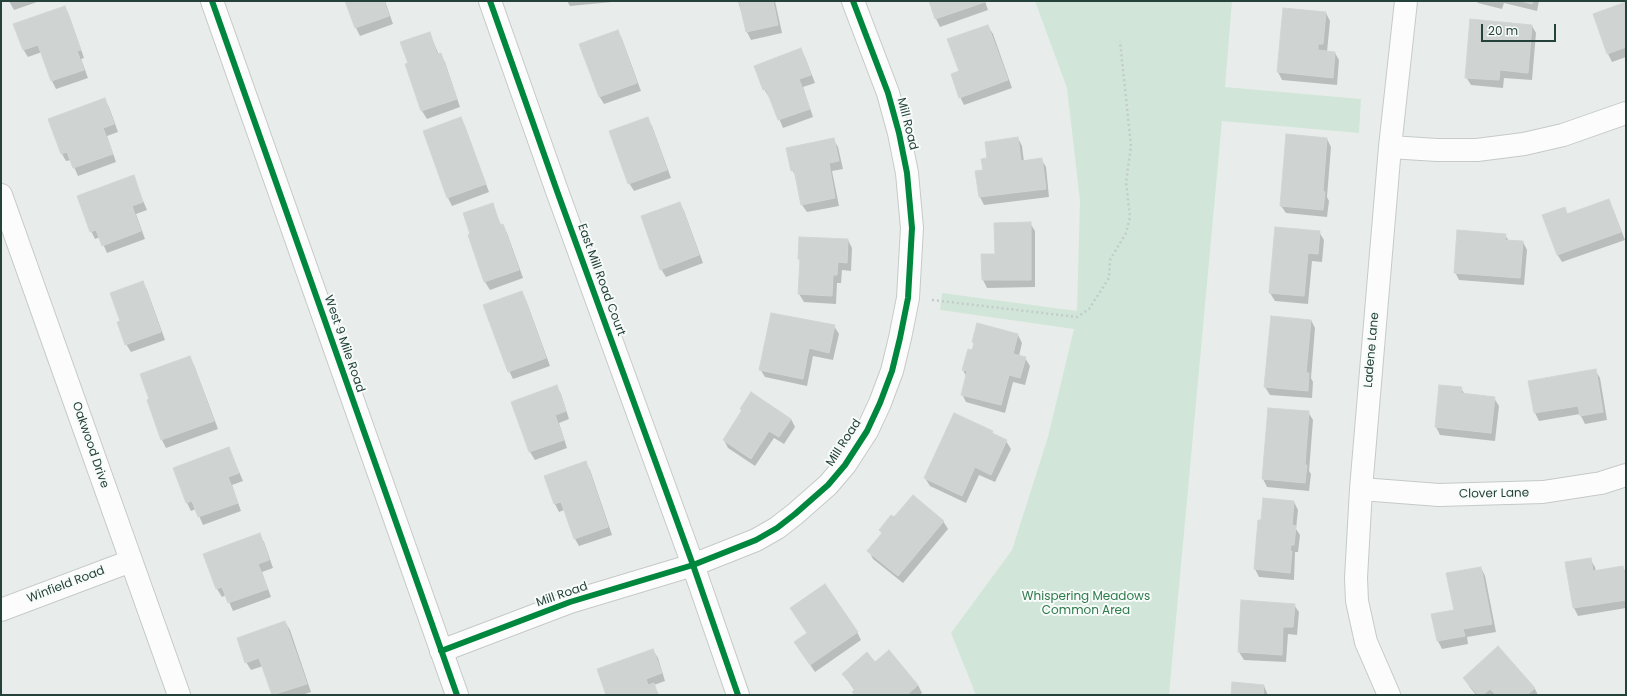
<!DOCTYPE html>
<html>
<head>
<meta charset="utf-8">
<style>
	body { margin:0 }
	#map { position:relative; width:1627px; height:696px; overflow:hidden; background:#e8edeb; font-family:Poppins,sans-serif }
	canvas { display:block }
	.frame { position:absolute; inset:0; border:2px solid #24423a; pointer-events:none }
	.scale { position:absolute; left:1481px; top:24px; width:75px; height:18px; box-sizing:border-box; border:2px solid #24423a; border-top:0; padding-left:5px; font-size:12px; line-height:14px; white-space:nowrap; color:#24423a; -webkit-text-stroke:3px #f7fbf9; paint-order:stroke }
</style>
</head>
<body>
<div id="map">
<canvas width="1627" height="696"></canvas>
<div class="frame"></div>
<div class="scale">20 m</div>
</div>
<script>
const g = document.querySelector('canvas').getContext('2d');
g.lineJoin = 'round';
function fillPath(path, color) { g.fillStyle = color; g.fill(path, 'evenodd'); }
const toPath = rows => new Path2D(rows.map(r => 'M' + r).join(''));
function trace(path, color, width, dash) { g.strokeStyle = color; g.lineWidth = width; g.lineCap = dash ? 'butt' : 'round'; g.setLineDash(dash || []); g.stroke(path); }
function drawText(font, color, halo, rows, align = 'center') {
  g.font = font + ' Poppins,sans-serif'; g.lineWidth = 4; g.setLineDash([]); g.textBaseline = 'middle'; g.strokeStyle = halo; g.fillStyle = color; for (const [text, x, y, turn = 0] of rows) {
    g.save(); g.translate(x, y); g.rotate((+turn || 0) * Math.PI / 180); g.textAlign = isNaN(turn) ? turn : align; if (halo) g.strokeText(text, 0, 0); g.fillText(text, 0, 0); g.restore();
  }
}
const green = toPath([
	[1035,1,1232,1,1225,87,1361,99,1359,133,1222,121,1169,695,976,695,951,633,1012,550,1048,437,1074,329,940,310,942,293,1077,311,1080,201,1067,88]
]);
const shadow = toPath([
	[9,1,40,1,14,10],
	[346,1,385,1,393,24,360,36,356,28],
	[567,1,612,1,612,2,570,6],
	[738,1,775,1,782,33,751,40,747,32],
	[930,1,985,1,988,10,940,27,936,19],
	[1476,1,1539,1,1537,11,1504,3,1502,9,1478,3],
	[1626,3,1626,57,1612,62,1608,54,1594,15],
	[65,7,69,15,84,58,81,59,88,78,56,89,52,81,42,52,28,57,23,49],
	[1284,9,1326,13,1330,21,1327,52,1335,53,1339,60,1337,85,1282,80,1278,72],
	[988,26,993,34,1012,88,964,105,960,97,960,72],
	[1532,26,1536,33,1532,80,1504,78,1503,88,1471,85,1466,77],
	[618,31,622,39,641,91,604,104,599,96],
	[430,34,439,55,440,54,445,62,460,107,427,119,422,111,406,64,409,64],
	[801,50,805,57,815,83,803,87,813,117,783,128,770,97,769,97,764,89],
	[104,99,109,107,118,132,107,136,116,162,78,176,71,160,66,161,62,154],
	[461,118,465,126,489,192,452,206,448,198,424,132],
	[647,118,652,126,671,178,634,191,629,183],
	[1018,138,1022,146,1024,162,1041,159,1046,167,1049,197,984,205,980,197,976,172,984,171,988,159],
	[833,139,838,147,843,169,832,171,839,206,807,212,802,205,797,178,792,170],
	[1327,139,1331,147,1327,197,1329,201,1327,217,1286,213,1281,206],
	[133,177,147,210,136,214,145,239,107,253,100,237,95,239,91,231],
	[1609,201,1613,209,1625,240,1562,262,1557,254,1565,208,1568,215],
	[492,204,501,225,503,225,507,233,523,278,490,290,485,282,469,236],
	[680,204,684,211,703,263,666,277,661,269],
	[1030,223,1035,231,1035,287,987,288,983,280,996,255],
	[1319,232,1324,240,1322,262,1312,261,1308,304,1275,301,1270,293],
	[1505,235,1509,241,1523,242,1527,250,1524,285,1459,280,1455,272],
	[848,240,852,248,851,271,842,270,841,283,837,283,836,304,804,302,799,294,801,263,799,259],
	[143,282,147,290,165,340,131,352,126,344,121,322],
	[522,292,526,300,550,366,513,379,509,371],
	[1311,320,1315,328,1311,378,1313,382,1312,398,1270,395,1265,387],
	[834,326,839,334,833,360,813,356,807,386,765,377,760,369],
	[1018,335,1022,343,1019,356,1025,358,1030,366,1025,385,1013,382,1005,413,966,402,962,394,966,376,963,370,973,351,975,345,973,342],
	[190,357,194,365,218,429,166,448,162,440,148,400],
	[1595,370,1600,378,1607,420,1585,424,1580,414,1539,421,1535,413],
	[556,386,561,394,569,419,559,423,567,448,535,460,530,452,512,402],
	[1461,388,1465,395,1494,398,1499,406,1495,441,1440,435,1436,427],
	[741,409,791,419,795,427,784,444,774,438,755,466,728,448,724,440,743,411],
	[1269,409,1308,412,1313,420,1309,471,1311,474,1309,491,1267,487,1263,479],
	[992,432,994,435,1006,441,1011,449,995,482,979,475,966,503,930,486,925,478],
	[229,448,243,481,232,485,241,511,203,525,196,509,191,511,187,503,174,468],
	[585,462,590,470,612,535,579,546,575,539,564,510,559,512,555,504],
	[1294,502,1298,510,1296,529,1300,535,1298,552,1295,552,1294,580,1259,577,1255,569,1259,521,1262,521],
	[894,519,943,521,948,529,903,583,873,559,869,551],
	[259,534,264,542,273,568,262,572,271,597,233,611,226,595,222,597,217,589,204,555],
	[1590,559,1595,567,1596,572,1623,567,1626,573,1626,608,1578,616,1574,608,1566,563],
	[1481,568,1485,576,1496,632,1467,637,1468,644,1442,649,1438,641],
	[1294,605,1299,612,1297,635,1288,634,1286,662,1244,660,1239,652],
	[285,622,290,630,311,692,302,695,273,695,263,666,251,670,246,662],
	[857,632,861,640,815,672,800,650,808,634],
	[1498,648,1535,689,1538,695,1476,695,1469,686,1464,678],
	[653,650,658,658,665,681,654,685,659,695,607,695],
	[888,651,918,685,922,693,920,695,855,695,855,691,843,674,875,663],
	[1264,686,1268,695,1232,695]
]);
const building = toPath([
	[345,1,384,1,389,16,355,28,345,1],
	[739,1,773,1,778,25,746,32,739,1],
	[929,1,984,1,985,2,935,19,929,1],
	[1521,1,1533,1,1532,4,1521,1],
	[1626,2,1626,47,1607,54,1593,14,1626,2],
	[65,6,81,50,77,51,84,70,51,81,38,45,23,50,13,24,65,6],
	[1283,8,1326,12,1323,44,1318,44,1318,50,1335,52,1333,78,1277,72,1283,8],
	[1470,19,1532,25,1528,73,1500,70,1499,80,1465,78,1470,19],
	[988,25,1008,80,959,98,951,74,959,71,947,39,988,25],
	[618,30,637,83,599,97,579,44,618,30],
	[430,32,437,54,441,53,457,99,421,111,405,64,408,63,400,42,430,32],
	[801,48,811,75,799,79,810,109,778,120,766,89,763,90,754,66,801,48],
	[105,98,114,124,103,128,113,154,73,168,67,152,61,154,48,119,105,98],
	[461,117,486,184,447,198,423,131,461,117],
	[648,117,667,170,628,184,609,131,648,117],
	[1286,134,1327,138,1323,191,1325,192,1323,210,1280,206,1286,134],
	[1018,137,1021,161,1042,158,1046,189,979,197,975,171,983,170,981,159,987,158,985,142,1018,137],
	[834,138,839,161,829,163,835,198,801,205,794,170,791,171,786,148,834,138],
	[134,175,143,202,132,206,141,231,102,246,96,230,90,232,77,196,134,175],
	[1609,199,1621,232,1557,255,1542,215,1565,207,1567,214,1609,199],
	[680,202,699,255,660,270,641,216,680,202],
	[493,203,500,225,503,224,519,270,484,282,468,235,470,234,463,213,493,203],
	[1031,222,1031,280,982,280,981,254,995,254,994,223,1031,222],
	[1275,227,1320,231,1318,254,1308,253,1304,296,1269,293,1275,227],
	[1457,230,1506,234,1505,240,1523,241,1520,278,1454,273,1457,230],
	[799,237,848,239,847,263,838,262,837,275,833,275,832,296,798,294,800,259,798,259,799,237],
	[143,281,161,332,125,345,117,322,120,321,110,293,143,281],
	[522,291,546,358,508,372,483,305,522,291],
	[771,313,835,325,829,353,809,348,803,379,759,370,771,313],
	[1271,316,1311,320,1306,373,1309,373,1308,391,1264,387,1271,316],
	[977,323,1018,334,1013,354,1026,357,1020,378,1009,375,1001,405,961,395,967,371,962,370,968,349,972,350,974,343,972,342,977,323],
	[190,356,214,421,161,440,147,400,149,399,140,374,190,356],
	[1596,369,1603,412,1580,416,1578,406,1534,413,1528,381,1596,369],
	[557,385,566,411,555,415,564,440,529,452,511,402,557,385],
	[1439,385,1462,387,1461,393,1495,397,1491,433,1435,427,1439,385],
	[751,392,791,419,779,437,769,431,751,459,723,440,742,410,740,409,751,392],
	[1268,408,1309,411,1305,465,1307,465,1305,483,1262,479,1268,408],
	[954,413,993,431,992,433,1007,440,991,475,975,467,962,496,924,478,954,413],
	[229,447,239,473,228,477,238,503,198,517,192,501,186,503,173,468,229,447],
	[586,461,608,527,574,539,561,502,554,504,544,476,586,461],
	[913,495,944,521,898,576,867,551,882,533,879,530,891,515,894,517,913,495],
	[1263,498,1294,501,1292,525,1296,526,1294,545,1291,545,1290,551,1292,551,1290,573,1254,569,1258,520,1261,520,1263,498],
	[260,533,269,560,258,564,268,589,228,603,222,587,216,589,203,554,260,533],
	[1591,558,1593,571,1623,566,1626,582,1626,600,1573,608,1565,562,1591,558],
	[1481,567,1492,624,1463,629,1465,636,1437,641,1431,614,1454,610,1446,573,1481,567],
	[825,584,858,632,810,665,794,642,807,633,790,608,825,584],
	[1241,600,1295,604,1293,627,1283,627,1282,655,1238,652,1241,600],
	[285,621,307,684,272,695,259,658,245,663,237,638,285,621],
	[1498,646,1535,688,1527,695,1496,695,1490,689,1483,695,1478,695,1463,678,1498,646],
	[653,649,662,673,646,679,648,685,654,683,658,695,606,695,597,669,653,649],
	[889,650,918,685,907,695,855,695,852,692,855,689,842,674,867,652,875,662,889,650],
	[1232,682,1264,685,1263,695,1231,695,1232,682]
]);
const path = toPath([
	[932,300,1077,317,1089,309,1109,278,1110,260,1126,233,1130,217,1126,182,1131,146,1120,41]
]);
const minor = toPath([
	[490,1,557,191,693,565,738,695],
	[1390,147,1437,150,1477,150,1524,144,1563,135,1626,113],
	[1,195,179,695],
	[1361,489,1439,495,1543,492,1601,483,1626,475],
	[1,610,131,561],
	[441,651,570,602,693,565,756,540,777,528,795,514,828,485,845,465,867,431,880,403,892,371,900,338,908,298,912,228,907,173,899,133,888,93,853,1],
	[1389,695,1366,642,1357,601,1356,578,1361,489,1390,147,1406,1]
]);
const tertiary = toPath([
	[212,1,457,695]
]);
const cycleway = toPath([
	[212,1,457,695],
	[490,1,557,191,693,565,738,695],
	[441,651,570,602,693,565,756,540,777,528,795,514,828,485,845,465,867,431,880,403,892,371,900,338,908,298,912,228,907,173,899,133,888,93,853,1]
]);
const streetNames = [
	["Mill Road",907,124,76],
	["East Mill Road Court",601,280,70],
	["West 9 Mile Road",344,344,71],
	["Ladene Lane",1372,350,-85],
	["Mill Road",844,443,-57],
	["Oakwood Drive",90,445,71],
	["Clover Lane",1494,494,-1],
	["Winfield Road",66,585,-21],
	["Mill Road",562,595,-19]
];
const parkNames = [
	["Whispering Meadows",1086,597],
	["Common Area",1086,611]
];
fillPath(green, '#d1e6d8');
fillPath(shadow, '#0003');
fillPath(building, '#cfd4d2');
trace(building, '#d1d6d4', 1);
trace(minor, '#c5cac8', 24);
trace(tertiary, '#c5cac8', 24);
trace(path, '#c3ccca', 2.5, [2, 3]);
trace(minor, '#fcfcfc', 22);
trace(tertiary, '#fcfcfc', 22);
trace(cycleway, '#00873e', 6);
drawText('12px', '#24423a', '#f7fbf9', streetNames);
drawText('12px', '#2d7a4b', '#f7fbf9', parkNames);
</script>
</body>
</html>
